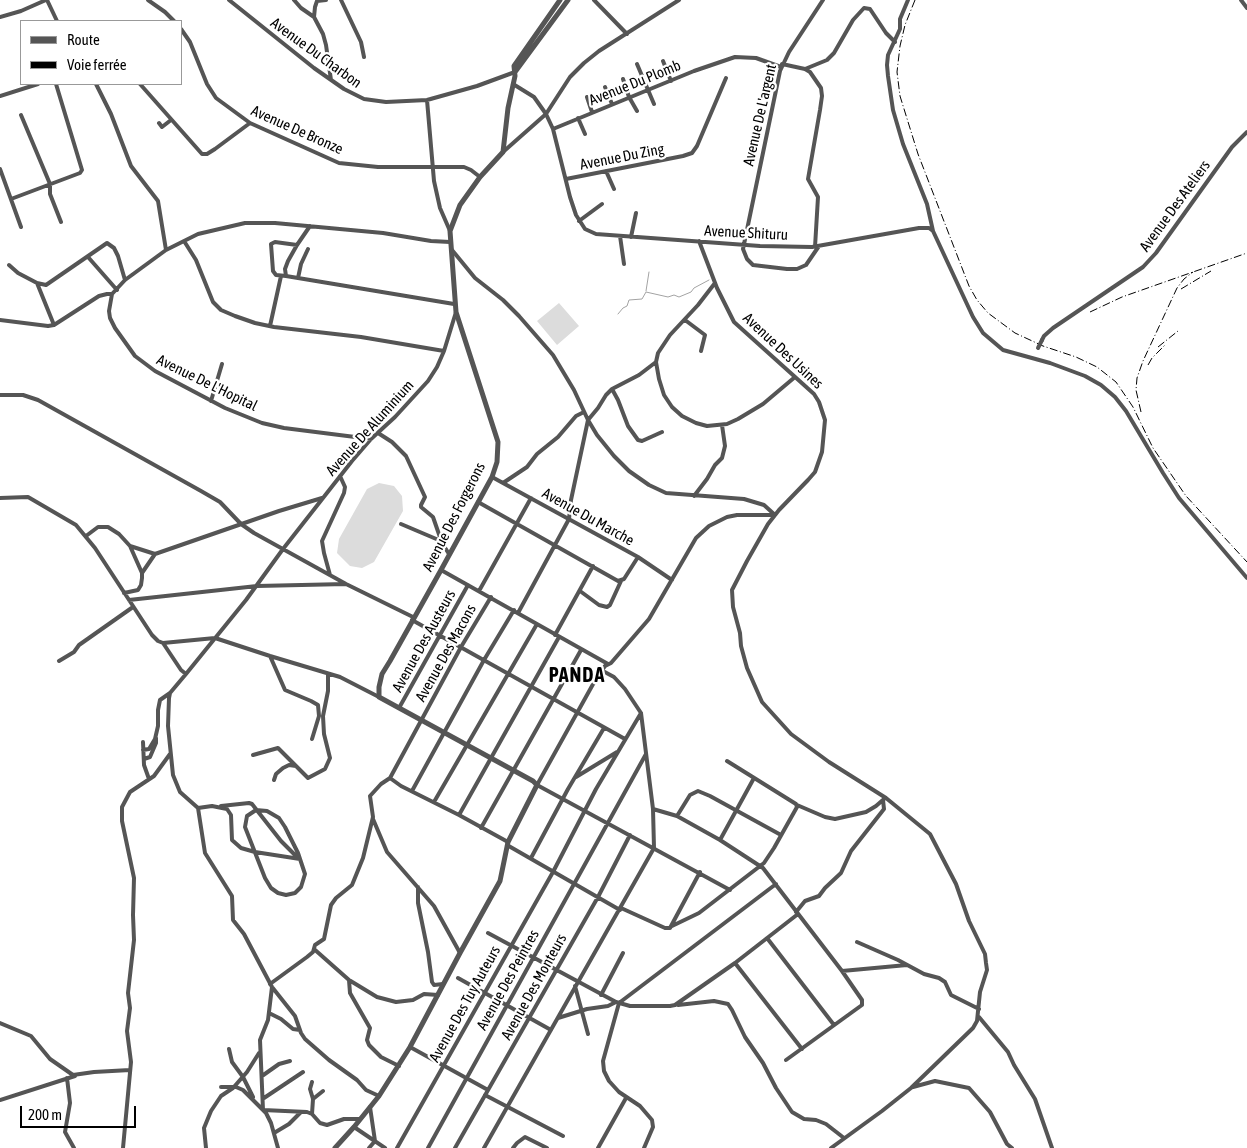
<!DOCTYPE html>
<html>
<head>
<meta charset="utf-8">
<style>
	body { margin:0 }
	#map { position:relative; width:1247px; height:1148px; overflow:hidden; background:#fff; font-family:"Asap Condensed",sans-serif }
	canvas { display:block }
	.legend { position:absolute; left:20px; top:20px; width:162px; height:65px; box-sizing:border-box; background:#fff; border:1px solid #999; margin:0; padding:6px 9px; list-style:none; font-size:15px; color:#000 }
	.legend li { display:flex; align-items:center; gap:10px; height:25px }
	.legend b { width:25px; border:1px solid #999 }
	.scale { position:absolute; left:20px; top:1106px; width:116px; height:22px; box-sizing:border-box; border:2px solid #000; border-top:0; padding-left:6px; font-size:15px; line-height:18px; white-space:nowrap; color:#000; -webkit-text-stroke:4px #fff; paint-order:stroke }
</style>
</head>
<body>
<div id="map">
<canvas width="1247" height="1148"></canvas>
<ul class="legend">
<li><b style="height:6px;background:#555"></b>Route</li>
<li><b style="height:6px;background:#000"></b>Voie ferrée</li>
</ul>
<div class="scale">200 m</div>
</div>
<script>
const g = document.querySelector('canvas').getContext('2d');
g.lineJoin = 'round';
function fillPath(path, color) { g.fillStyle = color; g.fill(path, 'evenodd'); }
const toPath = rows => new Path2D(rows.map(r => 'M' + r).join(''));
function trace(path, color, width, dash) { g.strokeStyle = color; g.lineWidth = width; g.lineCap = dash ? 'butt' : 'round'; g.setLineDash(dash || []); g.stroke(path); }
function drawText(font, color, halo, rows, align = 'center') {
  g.font = font + ' "Asap Condensed",sans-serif'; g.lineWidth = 4.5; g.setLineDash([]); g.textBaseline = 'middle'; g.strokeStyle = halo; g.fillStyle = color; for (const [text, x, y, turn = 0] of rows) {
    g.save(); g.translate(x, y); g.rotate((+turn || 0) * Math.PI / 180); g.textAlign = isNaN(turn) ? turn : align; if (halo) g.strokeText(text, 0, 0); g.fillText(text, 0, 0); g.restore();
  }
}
const green = toPath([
	[559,303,579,326,557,345,537,321],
	[379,483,394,486,402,496,403,511,374,562,362,568,350,566,337,553,339,539,367,489]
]);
const stream = toPath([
	[646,291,649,272],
	[618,314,623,308,627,306,629,300,642,299,646,292,668,297,674,295,679,297,691,292,694,288,709,280]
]);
const minor = toPath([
	[47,0,57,21],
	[148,0,165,12,174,21],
	[229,0,314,68,344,89,364,99,386,102,427,100,477,86,515,72],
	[294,0,301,8,314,17,323,34,326,45,331,80],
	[341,0,361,42,364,57],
	[594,0,627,34],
	[908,0,900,19,900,29,888,55,887,65,888,76,893,110,903,144,927,204,933,231],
	[1241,0,1247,8],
	[0,17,21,11,46,0],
	[314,17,315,7,317,1,326,0],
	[181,29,190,42,207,84,216,98,250,123,339,163,378,167,464,167,471,170,480,177],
	[663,61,671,81],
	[637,64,654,104],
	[782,64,805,69,810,72,821,88,822,96,820,110,808,179,818,197,815,247],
	[805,69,827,60,834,53,853,20,864,8,870,9,886,33,895,42],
	[623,79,629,97,637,111],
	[96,84,111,114,131,166,158,201,166,250],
	[140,84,202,154,207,154,215,149,250,123],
	[513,84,534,97,546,114,553,129,570,197,576,215,585,229,596,234,760,246,812,247,919,228,929,228,933,231,973,317,983,333,1003,350,1050,363,1085,376,1101,385,1115,397,1126,411,1163,473,1179,498,1247,578],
	[605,87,612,104],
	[0,96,38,84],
	[587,97,592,112],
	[427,100,434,181,440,208,450,231],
	[21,115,50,184,50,194,61,222],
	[578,118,585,134],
	[159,123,162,127,171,120],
	[553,129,694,71,735,57,756,58,781,67],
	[503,152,546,114,570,77,584,63,599,51,679,0],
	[0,169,21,227],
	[606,171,614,189],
	[566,179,683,156,692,153,697,146,726,78],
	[11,199,80,173,82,170,56,84],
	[579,221,602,204],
	[310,226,297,245,288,261,285,269,286,276,454,304],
	[620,236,624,264],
	[631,237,636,213],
	[184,241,196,260,213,302,221,310,235,316,255,323,274,327,361,337,444,351],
	[699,241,717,288,734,322,814,394,819,402,825,420,822,452,815,472,808,480,779,510,768,524,747,561,732,590,733,607,740,633,741,646,747,668,762,702,791,734,829,762,886,798,930,834,956,884,969,921,985,954,986,963,987,970,980,992,977,1021,973,1028,911,1088,882,1111,831,1148],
	[819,246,806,265,797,269,787,269,753,265,747,259,743,249,780,71,789,52,823,0],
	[452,250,475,278,503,300,519,316,553,355,574,390,588,420,597,435,614,456,629,471,649,485,666,493,744,499,764,505,775,515],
	[88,257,117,290],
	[9,265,18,273,37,283,46,285,107,243,114,248,118,256,125,280],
	[286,276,276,275,273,271,271,244,275,242,297,245],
	[298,278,301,264,308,249],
	[37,283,54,325],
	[715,283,698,305,670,335,658,353,656,362,659,379,664,395,672,407,682,416,696,423,707,426,727,424,738,419,763,404,795,377],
	[0,320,48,326,54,325,99,296,107,294,112,294],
	[685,320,705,335,701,351],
	[270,326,281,276],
	[1042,340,1044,336,1053,328,1143,267,1156,253,1232,147,1247,132],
	[612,389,618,400,628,426,638,440,642,441,662,432],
	[0,395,23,395,38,400,201,491,220,502,241,524,254,533,346,584,413,617],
	[211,401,222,364],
	[378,433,392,442,406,456,425,497,421,505,421,507,433,517,442,543,449,554],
	[371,439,284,428,262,423,225,408,155,371,135,356,115,328,110,318,109,311,112,294,125,280,166,250,198,234,245,223,275,223,383,233,431,241,450,242],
	[492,477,638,557,672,580],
	[503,483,527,467,537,454,558,437,576,416,584,412],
	[694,496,707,479,715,465,722,458,725,446,722,425],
	[0,498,28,497,76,525,95,548,152,635,158,641,163,643,181,670,186,674,246,600,283,549,352,461,371,439,395,417,428,381,437,367,444,351,456,312],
	[478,502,618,581,624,579,638,557],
	[401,524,441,541],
	[86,536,98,527,108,527,119,534,130,546,142,573,142,578,141,585,138,590,124,593],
	[130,546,155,554,279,511,322,498],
	[441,570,608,664],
	[142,573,155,554],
	[330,575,324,553,322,541,344,493,345,487,340,476],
	[479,591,531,498],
	[580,591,599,605,607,607,610,605,621,581],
	[129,600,257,586,346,584],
	[518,613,569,519,571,500,588,420,598,408,606,395,612,389,639,375,656,362],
	[412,620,625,739],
	[555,635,593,566],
	[163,643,215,638,270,656,340,677,379,697],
	[270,656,285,690,311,701,318,705,319,716,312,739],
	[59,661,74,652,79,645,133,607],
	[186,674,170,693,169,698,168,726,173,775,180,792,198,808,205,853,232,896,233,920,244,934,272,987,295,1016,301,1033,305,1039,329,1060,357,1080,366,1090,379,1096],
	[399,708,468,585],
	[143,742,144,765,149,779],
	[143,750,149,749,155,739,158,726,158,710,160,700,170,693],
	[253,755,278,748,308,778,325,769,330,758,324,734,323,716,328,691,328,674],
	[144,759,150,757,156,743,156,738],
	[576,777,617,752],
	[390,778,401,786,459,815,508,842],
	[274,780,276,774,283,768,289,765,296,766],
	[412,791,484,660,514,610],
	[434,802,537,624],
	[797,805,825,817,835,819,866,812,876,806,884,799],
	[221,806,249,803,252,804,281,841,298,858],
	[198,808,212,806,227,809,231,815,232,840,241,848,255,852,300,859],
	[653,809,677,816,720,840,763,868,842,971,862,1000,862,1005,786,1060],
	[256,810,267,811,279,818,285,827,298,853,305,874,301,887,295,893,286,895,278,893,271,888,265,878,245,827,247,816,256,810],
	[459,815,559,637],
	[677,816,690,795,698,791,710,796,781,835],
	[373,819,387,852,434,906,460,953],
	[481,828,581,650],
	[720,840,754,778],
	[507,845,620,910],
	[531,858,568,789,604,728],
	[418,887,418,903,428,952,432,982,434,985,443,984],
	[730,890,537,785,597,677,605,666,611,663,649,619,696,538,709,526,727,517,737,515,775,515],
	[621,908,665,928,670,928,700,872],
	[796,912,805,901,819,896,825,888,841,873,851,851,884,809,883,800],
	[672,926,699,913,764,863,774,848,797,807,796,804,727,761],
	[488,933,616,1002,630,1006,670,1006,675,1005,735,963,798,914],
	[767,938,834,1025],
	[857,942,898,960,924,974,939,978,945,982,951,995,979,1009],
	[314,949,349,980,377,997,396,1002,413,1000,424,994,438,995],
	[735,963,802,1049],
	[842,971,907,965],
	[458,978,551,1030],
	[349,980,350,993,370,1028,367,1040,369,1045,381,1057,399,1066],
	[270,984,307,957,313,952,315,945,324,939,331,905,336,898,352,885,363,858,373,817,370,796,381,784,390,778,461,647,491,597],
	[575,986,588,1034],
	[601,995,623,953],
	[678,1005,714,1001,728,1004,732,1010,745,1037,763,1063,776,1088,792,1112,804,1119,816,1120,826,1124,844,1138],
	[269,1013,281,1019,293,1029,300,1030],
	[979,1017,1008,1052,1014,1065,1035,1099,1052,1148],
	[558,1018,587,1009,608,1006,616,1002],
	[0,1023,31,1036,50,1059,73,1075,94,1072,130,1070],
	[410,1047,488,1090],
	[229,1049,232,1062,243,1077,253,1097],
	[262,1076,279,1064,290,1061],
	[67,1078,70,1103,65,1132,74,1148],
	[312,1082,310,1089,313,1099,312,1114],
	[221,1087,236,1087,243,1090,266,1113,271,1123,278,1148],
	[913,1087,935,1081,969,1088,990,1112,1007,1144,1012,1148],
	[485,1095,563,1136],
	[264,1098,303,1072],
	[313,1099,323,1091],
	[0,1100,75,1076],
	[263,1110,260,1040,268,1020,272,987],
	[263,1110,307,1112,312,1114,320,1123,327,1125,344,1119,360,1119],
	[354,1127,385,1148],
	[274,1133,289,1124,301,1112],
	[123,1148,131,1062,127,1031,130,1008,128,993,134,940,133,915,134,878,122,821,122,807,130,792,154,776,170,754],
	[206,1148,204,1128,211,1111,221,1096,233,1088,247,1072,259,1053],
	[369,1148,375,1141,370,1107],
	[397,1148,553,872,596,789,641,713],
	[428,1148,646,754],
	[455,1148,598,897,630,835],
	[484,1148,654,848,653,809,641,713,625,689,614,677,601,670],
	[513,1148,517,1143,525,1137,547,1148],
	[598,1148,626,1098],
	[644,1148,653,1127,652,1120,640,1106,619,1092,609,1081,604,1071,603,1061,619,1003,776,884]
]);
const tertiary = toPath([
	[515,72,568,0],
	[335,1148,354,1127,379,1096,410,1047,460,953,500,881,508,842,537,785,533,781,379,697,379,687,382,674,390,661,441,570,492,477,497,462,498,442,456,312,450,231,460,205,480,177,503,152,508,108,515,76,514,66,560,0]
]);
const rail = toPath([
	[915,0,905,25,900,46,897,72,900,96,918,154,969,286,977,300,988,313,1015,333,1043,346,1076,357,1097,367,1116,382,1133,407,1153,448,1186,496,1247,562],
	[1181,289,1211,271],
	[1090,312,1122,297,1247,253],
	[1158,347,1178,331],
	[1148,365,1152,358,1166,344],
	[1141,412,1136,390,1137,378,1143,361,1177,288,1184,279,1193,272]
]);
const minorBridge = toPath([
	[1038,348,1042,340]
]);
const streetNames = [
	["Avenue Du Charbon",316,53,36],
	["Avenue Du Plomb",635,83,-22],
	["Avenue De L'argent",760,115,-77],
	["Avenue De Bronze",297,130,24],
	["Avenue Du Zing",622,157,-11],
	["Avenue Des Ateliers",1175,206,-54],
	["Avenue Shituru",746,233,3],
	["Avenue Des Usines",783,351,43],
	["Avenue De L'Hopital",207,383,26],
	["Avenue De Aluminium",370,428,-48],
	["Avenue Des Forgerons",454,517,-63],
	["Avenue Du Marche",588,517,29],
	["Avenue Des Austeurs",424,641,-61],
	["Avenue Des Macons",446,653,-61],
	["Avenue Des Peintres",508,980,-61],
	["Avenue Des Monteurs",534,987,-61],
	["Avenue Des Tuy Auteurs",465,1004,-61]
];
const districtNames = [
	["PANDA",577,676]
];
fillPath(green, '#dcdcdc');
trace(stream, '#a3a3a3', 1);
trace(minor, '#555', 4);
trace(tertiary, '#555', 5);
trace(rail, '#000', 1, [8, 2.5, 1, 2.5]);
trace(minorBridge, '#555', 4);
drawText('15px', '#000', '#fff', streetNames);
g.letterSpacing = '1px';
drawText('bold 20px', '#000', '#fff', districtNames);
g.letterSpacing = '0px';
</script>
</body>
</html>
